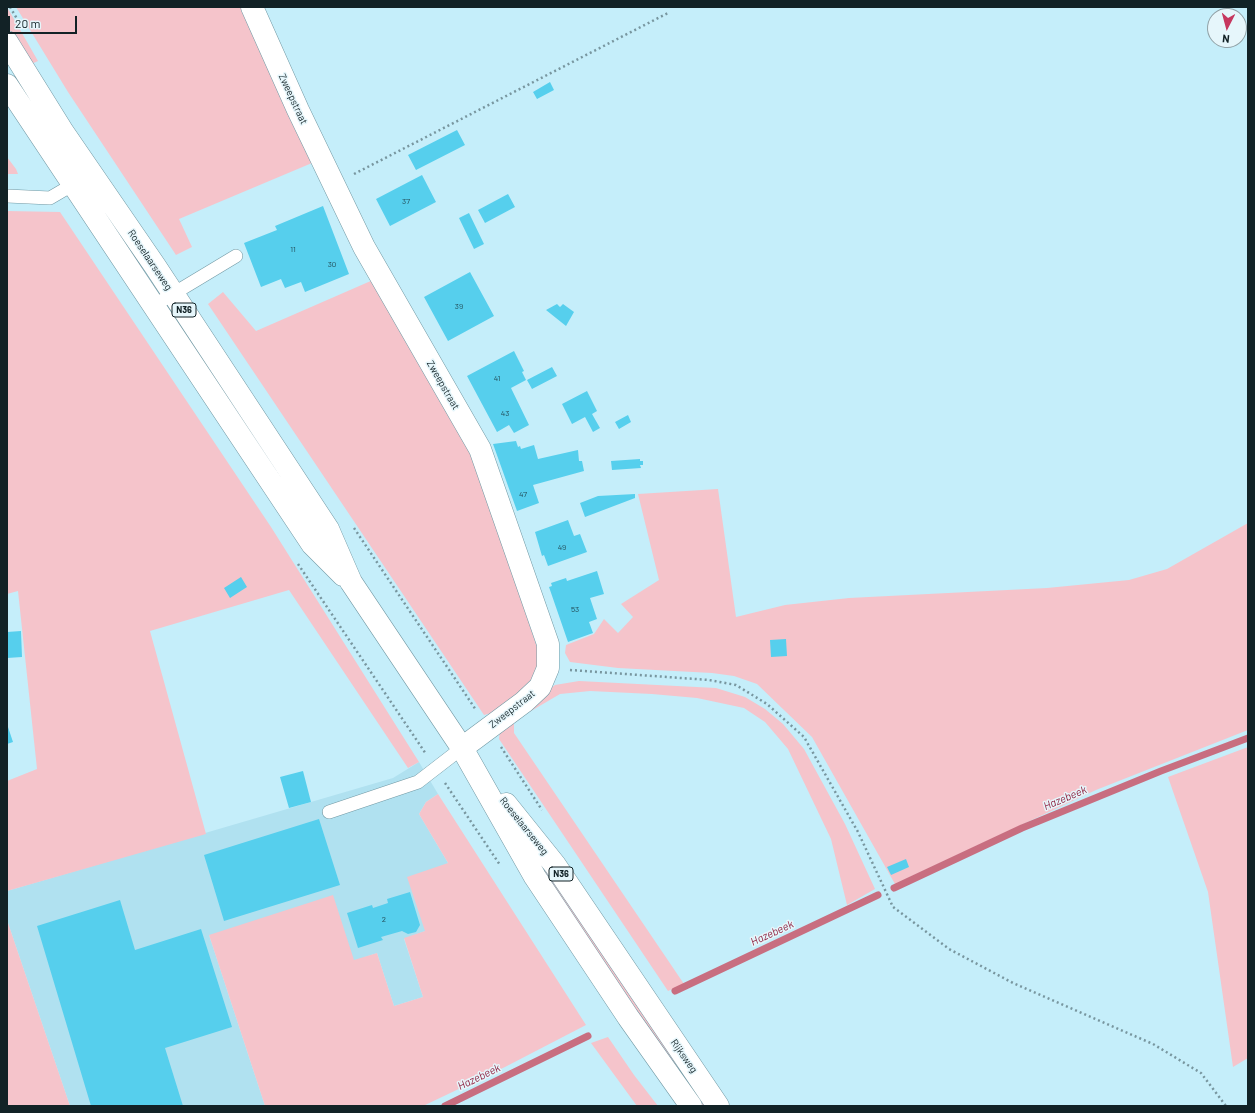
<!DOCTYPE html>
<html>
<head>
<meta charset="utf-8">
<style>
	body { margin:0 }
	#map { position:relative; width:1255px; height:1113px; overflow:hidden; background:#c5eefa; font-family:Barlow,sans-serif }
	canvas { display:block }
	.frame { position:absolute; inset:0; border:8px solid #122226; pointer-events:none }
	.north { position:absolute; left:1207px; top:8px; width:40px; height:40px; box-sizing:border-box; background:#e6f6fb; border:1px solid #91a1a6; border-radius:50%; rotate:186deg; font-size:11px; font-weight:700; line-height:16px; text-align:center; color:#122226 }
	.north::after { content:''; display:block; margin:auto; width:14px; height:18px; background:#c6375f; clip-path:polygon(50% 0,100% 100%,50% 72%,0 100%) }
	.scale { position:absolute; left:8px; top:16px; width:69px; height:18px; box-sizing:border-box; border:2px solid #122226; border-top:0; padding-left:5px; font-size:12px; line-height:14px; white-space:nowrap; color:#122226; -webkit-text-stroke:3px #e6f6fb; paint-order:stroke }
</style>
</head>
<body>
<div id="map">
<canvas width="1255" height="1113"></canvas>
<div class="frame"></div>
<div class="north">N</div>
<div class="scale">20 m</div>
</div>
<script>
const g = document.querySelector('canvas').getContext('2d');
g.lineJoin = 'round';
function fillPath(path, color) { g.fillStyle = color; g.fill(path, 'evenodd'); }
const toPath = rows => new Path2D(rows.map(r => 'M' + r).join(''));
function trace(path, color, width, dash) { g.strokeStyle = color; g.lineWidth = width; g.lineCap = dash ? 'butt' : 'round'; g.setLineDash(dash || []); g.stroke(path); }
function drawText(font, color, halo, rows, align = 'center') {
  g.font = font + ' Barlow,sans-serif'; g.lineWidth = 3; g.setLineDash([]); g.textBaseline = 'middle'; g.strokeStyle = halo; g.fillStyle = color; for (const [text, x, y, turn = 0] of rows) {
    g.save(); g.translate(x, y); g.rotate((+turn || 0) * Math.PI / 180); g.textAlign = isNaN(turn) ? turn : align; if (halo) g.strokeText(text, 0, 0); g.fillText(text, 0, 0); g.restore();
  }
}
const built = toPath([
	[419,762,438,794,426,802,419,814,448,863,425,931,404,939,423,997,394,1006,377,953,354,961,209,935,265,1106,70,1106,7,920,7,891,393,778]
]);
const green = toPath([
	[7,7,38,61,29,65,7,27],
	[16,7,245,7,312,163,179,219,192,247,176,255,68,92],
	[7,157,16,169,18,174,7,174],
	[7,211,60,212,271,527,419,762,408,768,289,590,150,631,206,834,7,891,7,781,37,769,18,591,7,594],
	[373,280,462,430,480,476,537,647,538,667,530,687,499,711,484,715,208,304,223,292,256,331],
	[718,489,736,617,785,605,849,598,1047,588,1129,580,1167,569,1248,523,1248,730,1096,790,895,884,812,737,757,684,734,676,712,673,618,668,570,662,565,653,566,645,594,634,604,619,618,633,633,617,621,604,659,580,638,494],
	[579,681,716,688,745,697,765,709,783,724,804,749,845,824,875,889,847,905,831,839,788,749,765,722,744,708,697,698,652,694,590,691,560,694,514,721,514,733,684,984,668,991,499,739,500,729,555,685],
	[1248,747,1248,1058,1233,1067,1208,892,1168,777],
	[438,794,586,1025,505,1067,423,1106,265,1106,209,935,333,895,354,960,377,953,394,1006,423,997,404,938,425,931,407,877,448,863,419,814,426,802],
	[547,869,711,1106,700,1106,543,871],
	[7,920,70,1106,7,1106],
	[608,1037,634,1075,658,1106,637,1106,591,1043]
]);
const stream = toPath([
	[894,888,1022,828,1161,771,1248,738],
	[675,991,878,895],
	[445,1106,588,1036]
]);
const building = toPath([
	[550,82,554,90,537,99,533,92],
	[457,130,465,145,416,170,408,155],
	[422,175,436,202,390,226,376,199],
	[508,194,515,207,485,223,478,210],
	[323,206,349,274,305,292,301,282,285,288,281,279,261,287,244,243,277,230,275,226],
	[469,213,484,244,474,249,459,218],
	[470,272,494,316,448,341,424,297],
	[557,304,560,307,563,304,574,312,566,326,546,310],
	[514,351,524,371,522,372,526,380,511,388,529,425,514,433,509,425,497,432,467,376],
	[552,367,557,376,532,389,527,380],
	[587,391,597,411,592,414,600,428,593,432,585,417,572,424,562,404],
	[628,415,631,422,619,429,615,422],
	[516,441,518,447,520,446,521,449,534,445,538,459,578,450,579,461,582,461,584,471,533,485,539,503,517,511,493,444],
	[640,459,640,461,643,461,643,465,640,465,641,468,612,470,611,461],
	[635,494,635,498,585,517,580,503,598,496],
	[568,520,574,536,580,534,587,552,548,566,544,555,542,556,535,532],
	[597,571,604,594,590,598,597,619,589,622,593,633,568,642,549,587,552,586,551,583,566,578,567,581],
	[241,577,247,587,230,598,224,588],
	[21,631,22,657,7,658,7,632],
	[786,639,787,656,771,657,770,640],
	[7,724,13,742,7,744],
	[303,771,311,802,289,808,280,777],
	[319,819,340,885,224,921,204,855],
	[906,859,909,867,891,875,887,867],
	[410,892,420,925,416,932,408,934,402,931,381,937,383,940,358,948,347,913,372,905,373,908,388,903,387,899],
	[120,900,135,950,201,929,232,1027,165,1048,183,1106,91,1106,37,926]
]);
const path = toPath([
	[10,7,19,22],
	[354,174,668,13],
	[354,528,476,710],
	[298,564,426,754],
	[570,670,709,680,736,685,767,704,804,737,858,832,893,907,949,949,1013,983,1153,1044,1201,1073,1226,1106],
	[501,747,542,810],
	[445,783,500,865]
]);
const service = toPath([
	[7,196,50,198,79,181],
	[153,306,236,256],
	[329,812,418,782,462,748]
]);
const minor = toPath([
	[252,7,298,110,364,247,480,449,548,644,548,668,540,687,524,702,462,748]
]);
const primary = toPath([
	[7,42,63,132,155,266,328,529,351,582,462,748,535,877,628,1017,691,1106],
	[7,85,312,544,343,575],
	[506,804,555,865,718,1106]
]);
const numberNames = [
	["37",406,201],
	["11",293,249],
	["30",332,264],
	["39",459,306],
	["41",497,378],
	["43",505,413],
	["47",523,494],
	["49",562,547],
	["53",575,609],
	["2",384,919]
];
const shields = [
	[184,310,24],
	[561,874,24]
];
const shieldNames = [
	["N36",184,310],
	["N36",561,874]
];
const streetNames = [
	["Zweepstraat",293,99,65],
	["Roeselaarseweg",150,260,56],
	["Zweepstraat",443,385,60],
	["Zweepstraat",512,709,-38],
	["Roeselaarseweg",524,826,51],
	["Rijksweg",684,1056,55]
];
const waterNames = [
	["Hazebeek",1065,798,-23],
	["Hazebeek",772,933,-25],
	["Hazebeek",479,1077,-26]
];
fillPath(built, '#b0e1f0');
fillPath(green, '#f5c4cb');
trace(stream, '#c86e80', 7);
fillPath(building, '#56cfed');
trace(service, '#7299a4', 14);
trace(minor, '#7299a4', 23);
trace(primary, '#7299a4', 23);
trace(path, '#78969f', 2.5, [2, 3]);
trace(service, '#fff', 13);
trace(minor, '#fff', 22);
trace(primary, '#fff', 22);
drawText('8px', '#234d58', null, numberNames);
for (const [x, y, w] of shields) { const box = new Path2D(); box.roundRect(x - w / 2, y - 7, w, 14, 3); g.fillStyle = '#e6f6fb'; g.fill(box); trace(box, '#122226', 1); }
drawText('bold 9px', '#122226', null, shieldNames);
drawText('10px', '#122226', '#e6f6fb', streetNames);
drawText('italic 11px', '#902342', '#e6f6fb', waterNames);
</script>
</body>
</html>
